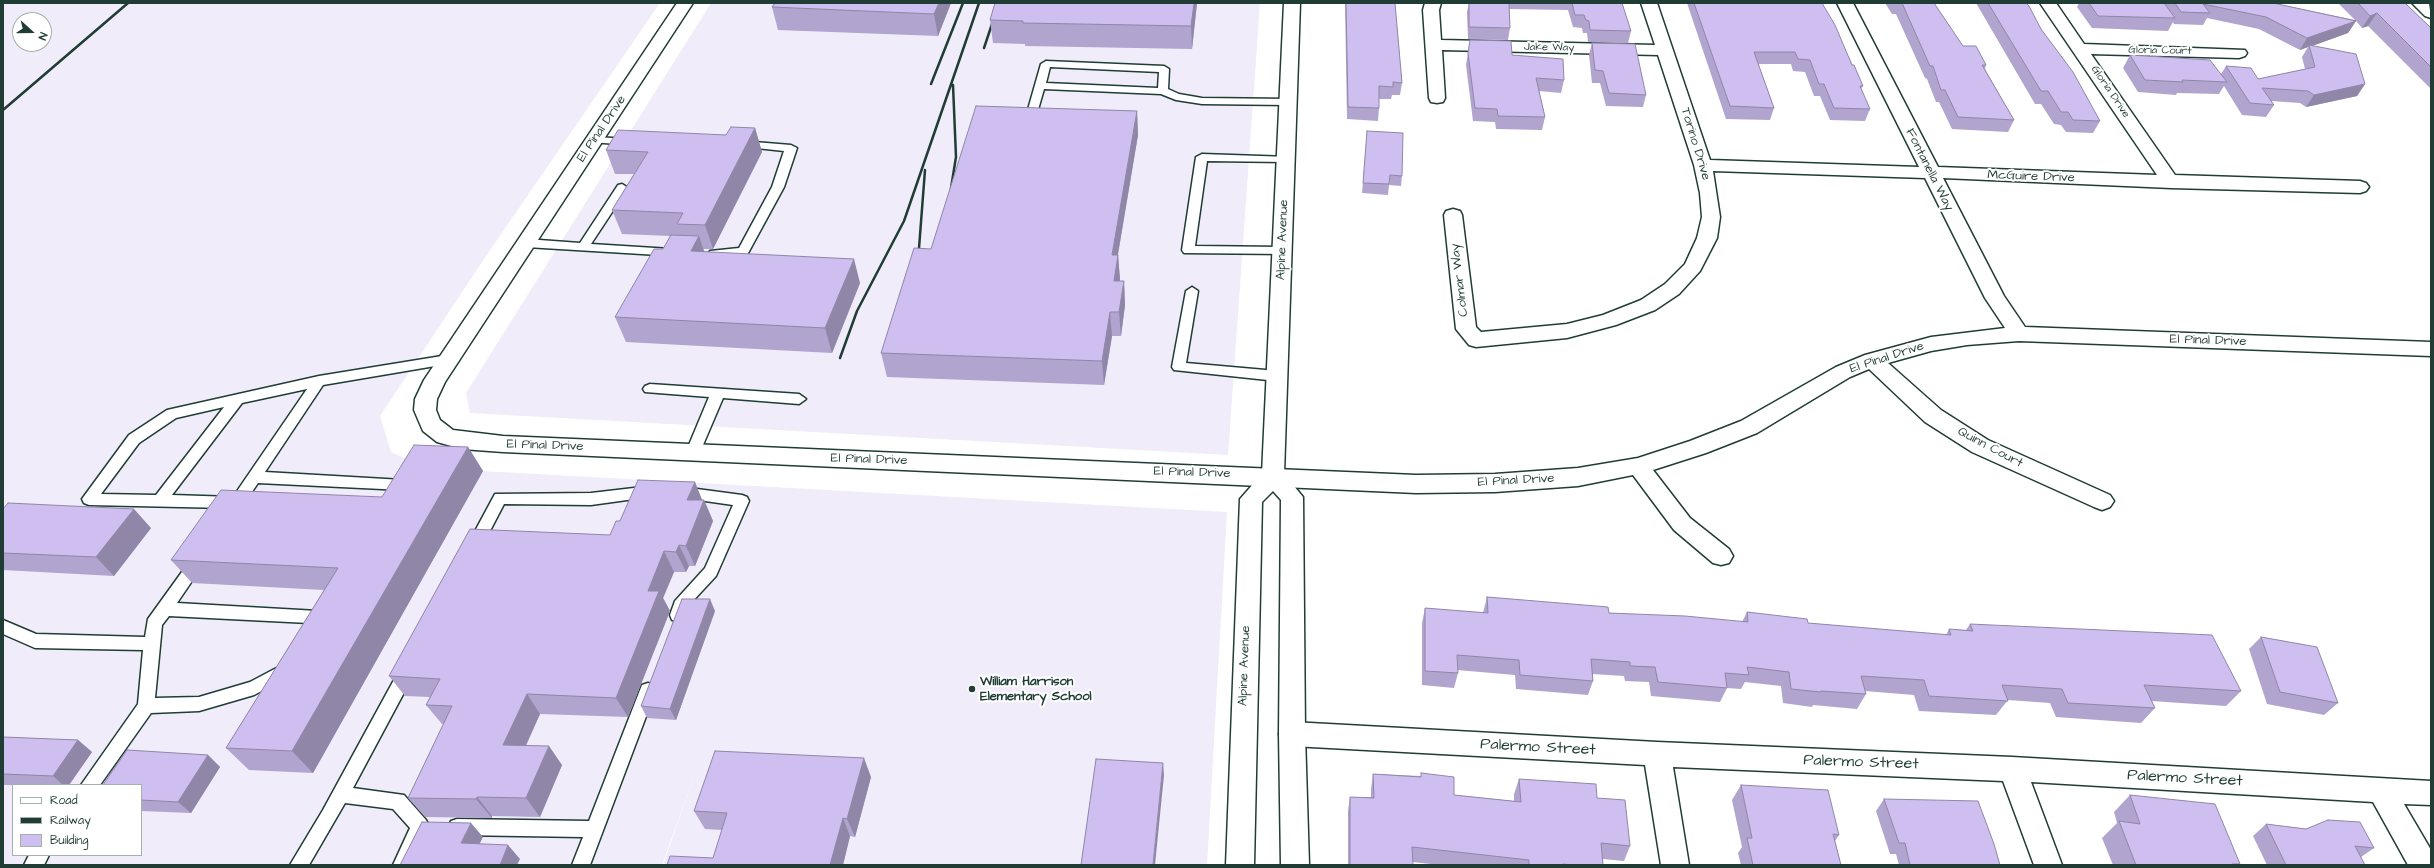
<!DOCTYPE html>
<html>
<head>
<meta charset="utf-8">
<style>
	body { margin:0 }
	#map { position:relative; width:2434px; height:868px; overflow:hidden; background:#fff; font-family:"Architects Daughter",sans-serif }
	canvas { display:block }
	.frame { position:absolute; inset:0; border:4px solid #1f3d34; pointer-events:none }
	.legend { position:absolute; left:12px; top:784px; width:130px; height:72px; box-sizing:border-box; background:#fff; border:1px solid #a5b1ae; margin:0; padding:5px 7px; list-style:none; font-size:12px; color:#1f3d34 }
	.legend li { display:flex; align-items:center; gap:8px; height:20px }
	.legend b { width:20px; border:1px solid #a5b1ae }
	.north { position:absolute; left:12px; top:12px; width:40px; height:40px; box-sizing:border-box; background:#fff; border:1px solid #a5b1ae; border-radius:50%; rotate:111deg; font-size:11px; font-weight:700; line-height:16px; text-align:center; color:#1f3d34 }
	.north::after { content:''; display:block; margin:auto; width:14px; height:18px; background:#1f3d34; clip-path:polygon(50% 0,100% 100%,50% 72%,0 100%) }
</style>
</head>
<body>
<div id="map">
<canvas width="2434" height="868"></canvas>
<div class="frame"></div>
<ul class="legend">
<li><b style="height:5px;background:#fff"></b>Road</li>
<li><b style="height:5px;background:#1f3d34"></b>Railway</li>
<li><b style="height:11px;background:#cebff0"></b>Building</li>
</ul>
<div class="north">N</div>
</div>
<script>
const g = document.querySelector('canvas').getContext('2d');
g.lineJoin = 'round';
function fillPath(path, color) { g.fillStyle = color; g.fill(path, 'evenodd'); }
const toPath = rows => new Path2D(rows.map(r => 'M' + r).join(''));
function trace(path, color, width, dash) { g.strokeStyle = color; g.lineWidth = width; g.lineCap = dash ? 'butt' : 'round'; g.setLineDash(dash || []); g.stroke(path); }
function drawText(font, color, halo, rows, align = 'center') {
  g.font = font + ' "Architects Daughter",sans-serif'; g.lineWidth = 4; g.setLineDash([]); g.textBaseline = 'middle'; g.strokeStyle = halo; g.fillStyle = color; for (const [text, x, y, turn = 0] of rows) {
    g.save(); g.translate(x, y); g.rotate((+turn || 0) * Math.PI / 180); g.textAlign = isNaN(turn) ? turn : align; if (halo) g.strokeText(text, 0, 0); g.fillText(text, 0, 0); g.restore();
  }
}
const built = toPath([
	[3,3,660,3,486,256,380,416,391,452,427,468,1227,512,1207,865,663,865,700,760,662,865,3,865],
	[20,20,44,20,44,44,20,44],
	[13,785,141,785,141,855,13,855],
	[711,3,1260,3,1228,455,470,413,466,393]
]);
const service = toPath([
	[1046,61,1164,66,1169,69,1168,89,1179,94,1202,98,1288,99,1293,102,1288,105,1202,104,1176,100,1161,94,1044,89,1035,120,1030,123,1026,122,1025,120,1041,64,1046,61],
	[1050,67,1159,72,1158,88,1046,83,1050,67],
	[594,137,631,139,637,142,631,145,590,142,588,140,594,137],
	[742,141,791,145,797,148,784,187,747,255,714,258,710,257,708,254,710,251,739,248,772,187,784,151,738,146,736,144,742,141],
	[1202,154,1290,157,1292,159,1286,162,1207,161,1195,246,1282,247,1286,248,1288,251,1286,254,1184,253,1182,250,1196,157,1202,154],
	[622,184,628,188,591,244,671,249,677,253,675,256,526,247,520,243,526,239,580,243,618,185,622,184],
	[1192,287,1198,291,1186,363,1277,371,1282,373,1284,376,1282,379,1277,381,1174,370,1172,367,1186,291,1192,287],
	[448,355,453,357,455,360,453,363,323,385,265,472,403,480,408,481,410,485,408,489,403,490,258,483,239,511,234,513,229,511,227,508,89,505,84,503,82,499,129,435,167,410,319,376,448,355],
	[307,389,233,497,172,495,242,403,307,389],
	[224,407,156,495,101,494,139,443,176,418,224,407],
	[650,384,799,394,806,399,799,404,723,398,700,452,698,456,693,457,688,456,686,452,709,397,645,392,643,389,645,386,650,384],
	[651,486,656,488,658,492,656,496,591,505,504,504,480,550,475,552,470,550,467,546,495,494,591,493,651,486],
	[682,487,742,495,747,497,749,501,716,576,690,604,684,620,678,621,672,620,670,615,675,601,705,568,733,505,677,497,675,493,677,489,682,487],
	[197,556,202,558,205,562,177,603,318,611,324,612,326,617,322,630,316,632,310,630,309,623,169,616,162,625,155,698,199,697,250,682,284,664,290,666,292,671,290,676,254,695,199,711,151,713,100,785,81,785,138,704,143,650,35,648,3,634,3,620,36,634,145,637,148,619,192,558,197,556],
	[407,665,413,667,415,672,353,788,404,795,426,820,429,826,411,865,393,865,410,828,393,809,345,803,309,865,290,865,323,810,401,667,407,665],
	[648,683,654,685,656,690,590,865,572,865,583,837,457,835,451,833,448,827,451,821,457,819,589,821,640,690,642,685,648,683],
	[29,855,49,855,44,865,24,865,29,855]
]);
const minor = toPath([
	[677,3,693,3,445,382,437,399,436,410,440,420,453,430,503,436,1416,475,1495,474,1578,468,1638,458,1690,441,1741,421,1836,367,1865,355,1931,337,2005,328,1985,298,1925,178,1713,171,1720,217,1717,238,1700,271,1679,294,1655,310,1616,325,1567,338,1476,347,1469,345,1456,329,1444,215,1446,211,1453,209,1460,211,1462,215,1476,327,1481,332,1567,324,1603,315,1641,300,1665,284,1685,264,1697,238,1702,217,1700,193,1694,165,1658,55,1442,50,1445,98,1443,102,1437,103,1431,102,1429,98,1423,10,1425,3,1441,3,1439,10,1441,40,1655,45,1641,3,1657,3,1710,160,1919,167,1837,3,1853,3,1938,167,2157,175,2040,3,2056,3,2084,44,2245,50,2247,53,2245,56,2239,58,2091,54,2175,175,2360,181,2366,183,2369,187,2366,191,2360,193,2171,188,1943,178,2004,296,2025,327,2431,342,2431,356,2019,341,1967,345,1931,351,1888,363,1941,410,1988,440,2110,495,2114,501,2110,507,2102,510,2094,507,1972,452,1925,422,1869,369,1850,377,1757,433,1706,453,1653,470,1690,518,1729,549,1733,556,1729,563,1721,565,1713,563,1674,530,1633,475,1578,486,1495,492,1416,493,503,452,462,449,437,442,423,431,414,410,415,399,424,380,677,3],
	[2412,3,2429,3,2431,18,2425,16,2412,3],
	[1292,722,1657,742,2012,757,2431,781,2431,805,2404,804,2431,850,2431,865,2408,865,2373,802,2031,782,2062,865,2034,865,2003,781,1673,767,1689,865,1661,865,1645,765,1292,746,1283,742,1279,734,1283,726,1292,722]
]);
const tertiary = toPath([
	[1284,3,1300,3,1284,474,1303,497,1305,734,1309,865,1281,865,1279,734,1281,500,1273,491,1262,502,1254,865,1226,865,1240,499,1262,474,1284,3]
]);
const rail = toPath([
	[984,48,999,3],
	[931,84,963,3],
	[3,110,128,3],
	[951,188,956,157,953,85],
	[916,259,919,248,925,170],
	[840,358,857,311,904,221,979,3]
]);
const wall = toPath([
	[775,3,951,3,938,36,778,30,772,7],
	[995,3,1197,3,1192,49,1025,46,1025,44,993,43,990,20],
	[1345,3,1395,3,1402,83,1400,95,1392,95,1391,99,1379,99,1379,108,1378,121,1347,119],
	[1469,3,1622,3,1631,31,1628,43,1588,42,1587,33,1583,33,1582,28,1573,27,1568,10,1509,9,1510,28,1508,40,1468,39,1467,12],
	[1687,3,1822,3,1863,86,1861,89,1870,109,1865,121,1830,120,1820,96,1814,96,1805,72,1793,71,1791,64,1758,64,1774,108,1770,120,1726,119],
	[1885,3,1934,3,1963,46,1986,65,1985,69,2014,120,2008,132,1952,129,1939,102,1936,102,1927,79,1925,78,1896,14,1892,14],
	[1976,3,2026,3,2041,29,2100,121,2093,133,2066,132,2061,125,2054,124,2041,104,2035,104],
	[2079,3,2273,3,2355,20,2338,3,2405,3,2431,28,2431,89,2368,26,2362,28,2356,21,2348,33,2312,46,2365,84,2357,96,2306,107,2300,103,2271,101,2274,105,2266,117,2242,115,2224,86,2219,94,2177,93,2176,95,2138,92,2123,68,2130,55,2221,74,2226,66,2258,79,2305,69,2302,57,2308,47,2300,50,2259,29,2207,18,2203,25,2174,24,2173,22,2168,31,2092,28,2077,7],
	[1470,40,1564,80,1561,93,1539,91,1545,117,1542,130,1496,129,1495,122,1473,121,1466,65],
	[1592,43,1646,95,1643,107,1606,106,1600,83,1592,83,1589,55],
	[1137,111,1138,135,1118,255,1120,281,1124,281,1125,305,1121,336,1112,336,1104,385,887,377,881,353,931,249],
	[755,128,762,152,713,249,703,249,704,251,860,283,832,353,626,342,615,317,663,249,670,236,622,234,612,210,634,174,615,174,606,150,726,135],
	[1367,131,1402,176,1401,186,1389,185,1388,195,1362,193],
	[468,447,483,471,313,773,249,770,226,748,324,590,192,583,171,560,382,497],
	[702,500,704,500,713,521,695,566,689,566,686,572,674,572,663,598,670,611,628,717,540,714,526,746,562,765,540,817,492,816,492,818,425,817,408,798,444,724,442,724,426,705,430,697,405,696,389,676,610,535,620,521],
	[3,509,151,528,114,576,3,570],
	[1487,597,1609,613,1742,622,1747,612,1808,623,1946,635,1949,629,1966,630,1970,624,2241,691,2226,706,2151,701,2155,708,2141,723,2056,717,2050,703,2008,700,1996,715,1919,711,1914,695,1865,691,1866,694,1857,709,1813,705,1812,707,1783,703,1781,686,1745,682,1741,689,1727,688,1720,702,1651,696,1649,682,1625,681,1624,676,1592,674,1593,681,1588,695,1516,689,1515,675,1457,670,1458,673,1454,688,1422,685,1422,623,1425,608,1483,613],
	[715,611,676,720,647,718,641,706],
	[2261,637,2338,703,2324,715,2267,704,2249,649],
	[3,737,78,740,92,752,69,785,3,785],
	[208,755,220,767,191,813,141,811,141,785],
	[1421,773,1454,795,1514,801,1514,794,1519,779,1597,798,1630,846,1624,861,1603,859,1603,865,1440,865,1412,862,1413,865,1348,865,1348,811,1350,797,1371,797,1371,789,1373,774,1421,776],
	[871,777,855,837,850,836,843,865,667,865,713,858,722,830,705,829,694,811],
	[1741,785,1839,835,1835,841,1841,865,1741,865,1738,853,1742,847,1732,800],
	[2130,795,2240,864,2239,865,2113,865,2102,838,2117,823,2114,812],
	[1884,799,2000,865,1899,865,1896,854,1890,854,1876,811],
	[2266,824,2374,848,2361,857,2365,865,2267,865,2253,836]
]);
const shadedWall = toPath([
	[939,3,951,3,938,36,934,14],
	[1194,3,1197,3,1192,49,1191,26],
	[2377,13,2368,26,2362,28,2370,16],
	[2356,21,2348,33,2309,47,2309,45,2308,47,2300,50,2307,38],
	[2365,84,2357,96,2306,107,2314,95],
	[1137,111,1138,135,1116,265,1118,255,1120,279,1116,305,1112,255],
	[755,128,762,152,713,249,705,225],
	[699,236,707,260,691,251],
	[854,259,860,283,832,353,825,328],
	[1124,281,1125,305,1121,336,1119,312],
	[1110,312,1112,336,1104,385,1102,361],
	[468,447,483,471,313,773,292,751],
	[695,482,703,502,704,500,713,521,695,566,686,546,687,500],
	[134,509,151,528,114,576,96,557],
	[679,545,689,566,686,572,676,552],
	[664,551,674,572,663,598,670,611,628,717,616,698,648,591],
	[710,599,715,611,676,720,670,709],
	[527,694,540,714,517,764,503,745],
	[78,740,92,752,69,785,63,785,53,776],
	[549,746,562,765,540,817,526,798],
	[208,755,220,767,191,813,178,802],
	[864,758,871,777,855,837,847,819],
	[1163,763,1164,775,1155,865,1153,865],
	[477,797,492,816,492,818,476,799],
	[843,818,850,836,843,865,830,865],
	[471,823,483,837,473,857,461,843],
	[508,845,520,859,517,865,500,865]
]);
const building = toPath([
	[775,3,939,3,934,14,772,7,775,3],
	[995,3,1194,3,1191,26,1023,23,1023,21,990,20,995,3],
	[1346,3,1395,3,1402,83,1393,82,1393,87,1379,86,1379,108,1348,107,1346,3],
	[1469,3,1509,3,1510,28,1469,27,1469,3],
	[1572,3,1622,3,1631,31,1590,30,1589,21,1586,20,1584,15,1575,15,1572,3],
	[1694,3,1822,3,1835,25,1852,65,1854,65,1863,86,1860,86,1870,109,1834,108,1824,84,1819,84,1810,60,1798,59,1795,52,1754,52,1774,108,1730,106,1694,3],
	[1902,3,1934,3,1963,46,1976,46,1986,65,1982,65,2014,120,1958,117,1945,90,1941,90,1933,66,1930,66,1902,3],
	[1988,3,2026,3,2029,6,2041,29,2073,72,2100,121,2073,120,2068,112,2061,112,2048,91,2041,91,1988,3],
	[2089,3,2164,3,2175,18,2098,16,2089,3],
	[2175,3,2273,3,2356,21,2307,38,2266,17,2203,4,2210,13,2181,12,2175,3],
	[2358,3,2405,3,2431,28,2431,67,2377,13,2370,16,2358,3],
	[1470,40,1511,41,1512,55,1563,59,1564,80,1536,78,1545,117,1498,116,1497,109,1475,108,1468,53,1470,40],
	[1592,43,1635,44,1646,95,1609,93,1603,71,1595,70,1592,43],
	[2309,45,2356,54,2365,84,2314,95,2308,91,2262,88,2274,105,2250,103,2226,66,2251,68,2258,79,2315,67,2309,45],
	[2130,55,2210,60,2227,82,2182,80,2183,82,2145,80,2130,55],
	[976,106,1137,111,1112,255,1118,255,1114,281,1124,281,1119,312,1110,312,1102,361,881,353,914,248,931,249,976,106],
	[731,127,755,128,705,225,677,224,683,213,612,210,648,152,606,150,618,130,726,135,731,127],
	[1367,131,1403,133,1402,176,1390,175,1389,184,1363,183,1367,131],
	[671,235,699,236,691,251,854,259,825,328,615,317,654,249,663,249,671,235],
	[414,445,468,447,292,751,226,748,338,568,171,560,221,490,382,497,414,445],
	[638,480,695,482,687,500,704,500,686,546,679,545,676,552,664,551,648,591,659,591,616,698,527,694,503,745,549,746,526,798,477,797,476,799,408,798,452,706,426,705,440,679,389,676,470,529,610,535,616,521,620,521,638,480],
	[8,503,134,509,96,557,3,553,3,509,8,503],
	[1487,597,1608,607,1609,613,1685,616,1748,622,1747,612,1807,619,1808,623,1951,635,1949,629,1973,631,1970,624,2212,635,2241,691,2144,685,2155,708,2068,703,2062,689,2002,685,2008,701,1929,696,1924,680,1861,676,1866,694,1821,691,1821,692,1791,689,1789,672,1747,667,1749,675,1725,673,1727,688,1658,682,1655,667,1630,666,1630,662,1591,659,1593,681,1520,675,1519,660,1457,655,1458,673,1425,671,1425,608,1488,613,1487,597],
	[682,599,710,599,670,709,641,706,682,599],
	[2261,637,2317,647,2338,703,2280,692,2261,637],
	[3,737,78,740,53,776,3,774,3,737],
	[127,750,208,755,178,802,141,800,141,785,103,785,127,750],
	[715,751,864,758,847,819,843,818,830,865,667,865,670,856,713,858,727,813,694,811,715,751],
	[1096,759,1163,763,1153,865,1081,865,1096,759],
	[1421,773,1454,777,1454,795,1521,802,1519,779,1596,784,1597,798,1625,800,1630,846,1601,843,1603,865,1571,865,1563,864,1563,865,1529,865,1529,860,1412,847,1413,865,1350,865,1350,797,1374,798,1373,774,1421,777,1421,773],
	[1741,785,1828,790,1839,835,1833,834,1841,865,1753,865,1747,838,1752,838,1741,785],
	[2130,795,2215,804,2240,864,2232,864,2233,865,2136,865,2119,821,2140,824,2130,795],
	[1884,799,1978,801,1994,844,2000,865,1910,865,1905,843,1899,843,1884,799],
	[2328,820,2360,822,2374,848,2355,846,2365,865,2286,865,2266,824,2306,829,2328,820],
	[422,822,471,823,461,843,508,845,500,865,400,865,422,822]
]);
const markers = [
	[972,689,4,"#1f3d34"]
];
const farStreetnames = [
	["Jake Way",1549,48,1],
	["Gloria Court",2160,51,1],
	["Gloria Drive",2110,92,56]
];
const streetNames = [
	["El Pinal Drive",602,129,-56],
	["Torino Drive",1695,144,73],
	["Fontanella Way",1929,170,63],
	["McGuire Drive",2031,177,2],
	["Alpine Avenue",1283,240,-88],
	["Colmar Way",1460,280,-97],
	["El Pinal Drive",2208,341,2],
	["El Pinal Drive",1887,358,-18],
	["El Pinal Drive",545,446,2],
	["Quinn Court",1990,448,28],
	["El Pinal Drive",869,460,2],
	["El Pinal Drive",1192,473,2],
	["El Pinal Drive",1516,481,-3],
	["Alpine Avenue",1245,666,-88]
];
const poiNames = [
	["William Harrison",980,682],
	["Elementary School",980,697]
];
const nearStreetnames = [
	["Palermo Street",1538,748,3],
	["Palermo Street",1861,763,2],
	["Palermo Street",2185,779,3]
];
fillPath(built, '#f0ecfa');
trace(service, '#1f3d34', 3);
trace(minor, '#1f3d34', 3);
trace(tertiary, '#1f3d34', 3);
fillPath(service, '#fff');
fillPath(minor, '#fff');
fillPath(tertiary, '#fff');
trace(rail, '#1f3d34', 2.5);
fillPath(wall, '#b1a4ce');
fillPath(shadedWall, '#9086a8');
fillPath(building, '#cebff0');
trace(building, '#9086a8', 1);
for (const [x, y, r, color] of markers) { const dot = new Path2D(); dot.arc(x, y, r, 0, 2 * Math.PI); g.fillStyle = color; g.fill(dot); trace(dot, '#fff', 1.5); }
drawText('11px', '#1f3d34', '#fff', farStreetnames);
drawText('13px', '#1f3d34', '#fff', streetNames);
drawText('bold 13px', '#1f3d34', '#fff', poiNames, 'left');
drawText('16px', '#1f3d34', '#fff', nearStreetnames);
</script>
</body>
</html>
